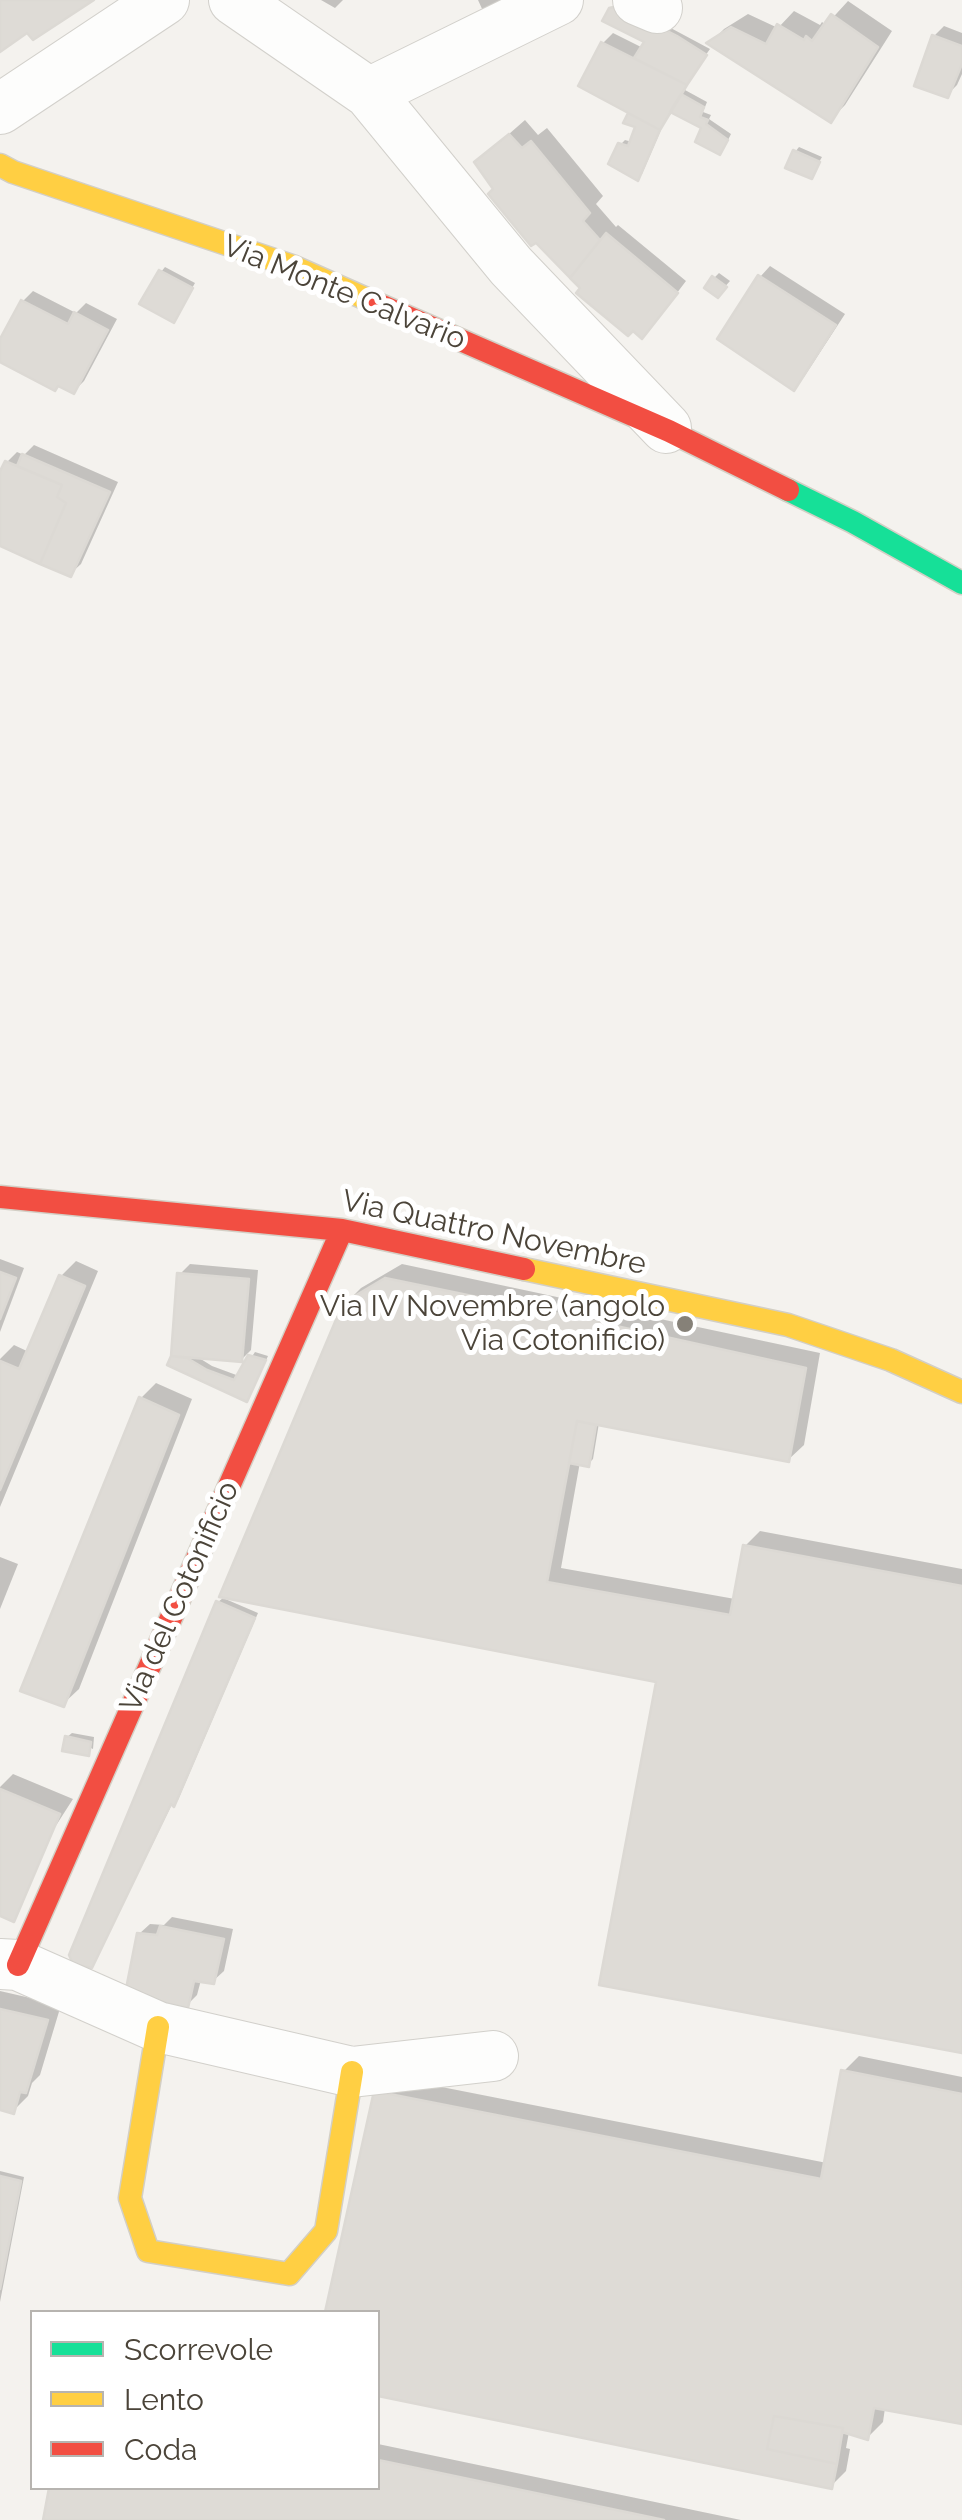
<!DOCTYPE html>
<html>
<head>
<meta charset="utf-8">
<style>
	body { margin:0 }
	#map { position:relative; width:962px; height:2520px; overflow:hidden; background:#f4f2ee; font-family:Raleway,sans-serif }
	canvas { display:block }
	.legend { position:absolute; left:30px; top:2310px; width:350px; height:180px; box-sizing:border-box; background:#fff; border:2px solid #b7b4b0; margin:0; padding:12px 18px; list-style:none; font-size:30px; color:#4b4439 }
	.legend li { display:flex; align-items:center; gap:20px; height:50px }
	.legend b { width:50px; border:2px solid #b7b4b0 }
</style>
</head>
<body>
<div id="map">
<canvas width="962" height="2520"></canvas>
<ul class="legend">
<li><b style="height:12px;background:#16e098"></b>Scorrevole</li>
<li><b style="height:12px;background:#ffcf43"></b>Lento</li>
<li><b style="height:12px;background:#f24e42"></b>Coda</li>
</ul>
</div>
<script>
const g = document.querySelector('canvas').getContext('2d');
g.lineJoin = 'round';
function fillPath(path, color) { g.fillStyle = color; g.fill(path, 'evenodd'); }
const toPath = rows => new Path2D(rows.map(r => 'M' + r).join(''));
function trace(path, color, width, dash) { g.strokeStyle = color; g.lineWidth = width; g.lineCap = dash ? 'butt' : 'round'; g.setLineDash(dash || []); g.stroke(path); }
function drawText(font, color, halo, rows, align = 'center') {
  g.font = font + ' Raleway,sans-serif'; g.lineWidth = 10; g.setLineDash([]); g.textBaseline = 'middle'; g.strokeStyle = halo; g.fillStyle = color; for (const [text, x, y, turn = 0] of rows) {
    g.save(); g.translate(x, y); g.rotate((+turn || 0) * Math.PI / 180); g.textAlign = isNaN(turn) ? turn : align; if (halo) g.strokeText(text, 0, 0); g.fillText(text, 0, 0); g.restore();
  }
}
const shadow = toPath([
	[321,0,343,0,335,8],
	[478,0,529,0,488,22],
	[848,1,892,31,845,105,830,120,710,43,724,29,748,14,778,28,794,11,820,25,822,22,826,25],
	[624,3,710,49,693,73,685,90,707,102,703,112,711,115,709,119,731,134,724,148,704,127,673,111,664,123,642,174,638,178,620,145,625,140,632,142,638,126,627,121,631,112,603,43,613,33,643,48,648,41,611,10,616,4],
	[944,26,962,33,962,74,957,85,947,95,934,36],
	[525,120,538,135,547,128,603,196,596,204,616,227,618,225,686,281,652,326,583,287,536,239,477,162],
	[799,147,822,157,811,176,795,152],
	[770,266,845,314,804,377,794,388,760,277],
	[165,267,195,283,174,320,161,272],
	[719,273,730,281,722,290,714,278],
	[33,291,76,313,86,303,117,319,84,381,74,391,0,360,0,345,23,301],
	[34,445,118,482,81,564,70,574,0,544,0,477,7,462,17,452,24,455],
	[0,1259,24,1268,0,1332],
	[76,1261,98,1271,0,1507,0,1359,14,1345,29,1352,61,1276],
	[190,1264,258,1270,251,1350,241,1360,196,1356,212,1366,239,1376,255,1352,268,1356,251,1394,173,1357,180,1274],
	[402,1264,820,1353,804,1445,788,1460,599,1423,593,1459,588,1464,580,1462,561,1568,735,1599,745,1546,760,1531,962,1569,962,2050,659,1680,222,1595,345,1304,361,1288],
	[156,1383,192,1399,79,1689,63,1704,141,1398],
	[0,1557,18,1564,0,1609],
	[223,1598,258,1613,178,1800,174,1804,173,1802,96,1960,218,1602],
	[72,1733,94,1737,93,1749,67,1737],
	[13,1774,73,1799,0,1913,0,1787],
	[172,1917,233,1929,224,1971,213,1981,201,1980,197,1995,187,2005,139,1934,150,1924,164,1925],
	[0,1991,61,2005,40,2075,32,2083,28,2096,13,2111,0,2107],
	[859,2056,962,2077,962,2421,885,2408,883,2422,868,2437,849,2432,846,2448,850,2449,846,2471,831,2486,378,2393,378,2312,328,2312,376,2092,391,2077,827,2163,844,2071],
	[0,2171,24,2177,0,2302],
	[378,2444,741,2520,45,2520,52,2488,378,2488]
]);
const building = toPath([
	[0,0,94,0,33,40,27,33,0,52,0,0],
	[618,6,677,36,707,55,687,85,634,58,644,42,602,21,609,8,618,6],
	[831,14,878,47,831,123,706,43,731,27,766,44,777,24,804,40,806,36,812,41,831,14],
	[932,35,962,46,962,64,948,98,914,86,932,35],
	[601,42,687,85,660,130,578,86,601,42],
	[681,94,704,107,700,117,708,120,706,124,728,140,720,155,695,142,701,128,670,112,681,94],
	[628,113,660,130,638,181,608,164,618,143,628,146,635,127,623,123,628,113],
	[509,134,522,148,531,141,590,213,583,221,600,240,570,278,536,243,531,246,488,194,493,189,474,162,509,134],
	[793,150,820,162,812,179,785,168,793,150],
	[606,233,678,293,642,339,633,331,628,336,576,293,580,288,570,278,606,233],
	[159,270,193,288,174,323,139,304,159,270],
	[758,275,836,325,794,391,717,339,758,275],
	[712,276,727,287,718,298,704,288,712,276],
	[21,300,68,324,74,312,108,330,74,394,58,386,55,391,0,362,0,339,21,300],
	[22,454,110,492,71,577,40,564,66,503,57,497,62,485,17,466,22,454],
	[5,461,62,485,57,497,66,503,40,564,0,546,0,471,5,461],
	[0,1272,16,1278,0,1319,0,1272],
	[177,1273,249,1279,242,1362,171,1356,177,1273],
	[59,1275,85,1286,0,1490,0,1361,19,1369,59,1275],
	[385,1278,598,1322,806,1368,789,1462,577,1421,547,1582,730,1615,743,1545,962,1586,962,2053,599,1985,656,1682,219,1597,343,1303,385,1278],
	[248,1355,266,1360,247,1402,167,1365,171,1356,187,1358,207,1370,234,1380,248,1355],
	[139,1397,179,1415,64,1707,20,1691,139,1397],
	[577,1421,596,1425,589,1467,569,1463,577,1421],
	[216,1601,255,1618,174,1807,171,1804,92,1968,73,1964,69,1955,216,1601],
	[65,1736,91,1742,89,1756,62,1751,65,1736],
	[0,1789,60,1814,14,1922,0,1916,0,1789],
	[160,1926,224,1939,214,1984,194,1981,188,2008,125,1994,137,1933,157,1935,160,1926],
	[0,2009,48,2020,26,2093,20,2092,14,2114,0,2110,0,2009],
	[841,2070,962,2094,962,2424,874,2408,868,2440,842,2432,843,2428,774,2416,767,2449,837,2464,832,2489,378,2396,378,2312,325,2312,374,2091,821,2179,841,2070],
	[0,2176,21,2181,0,2289,0,2176],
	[774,2416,843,2428,837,2464,767,2449,774,2416],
	[378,2460,664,2520,43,2520,49,2488,378,2488,378,2460]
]);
const street = toPath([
	[234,0,369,93,511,266,666,428],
	[638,0,657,8],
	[369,93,558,0],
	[0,109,164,0],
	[0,1964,18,1965,158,2027,352,2072,493,2056]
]);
const fast = toPath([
	[788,490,853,522,962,583]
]);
const slow = toPath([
	[0,165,13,172,292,266,371,301],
	[524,1269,788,1325,891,1360,962,1392],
	[158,2027,130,2198,148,2251,289,2274,326,2231,352,2072]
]);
const jam = toPath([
	[371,301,669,431,788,490],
	[0,1197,342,1230,524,1269],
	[18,1965,342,1230]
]);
const markers = [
	[685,1324,10,"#868178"]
];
const streetNames = [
	["Via Monte Calvario",344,293,22],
	["Via Quattro Novembre",494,1233,12],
	["Via del Cotonificio",180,1597,-66]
];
const poiNames = [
	["Via IV Novembre (angolo",665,1307],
	["Via Cotonificio)",665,1341]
];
fillPath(shadow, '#0003');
fillPath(building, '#dedbd6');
trace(building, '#dcd9d4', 2.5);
trace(street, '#d2d0cb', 52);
trace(fast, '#d3cfc5', 25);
trace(slow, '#d3cfc5', 25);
trace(jam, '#d3cfc5', 25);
trace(street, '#fdfdfc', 50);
trace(fast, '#16e098', 22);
trace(slow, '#ffcf43', 22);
trace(jam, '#f24e42', 22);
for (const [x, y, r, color] of markers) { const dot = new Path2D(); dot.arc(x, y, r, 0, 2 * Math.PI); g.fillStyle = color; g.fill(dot); trace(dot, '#fff', 4); }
drawText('30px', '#4b4439', '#fff', streetNames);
drawText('30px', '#4b4439', '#fff', poiNames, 'right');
</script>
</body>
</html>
